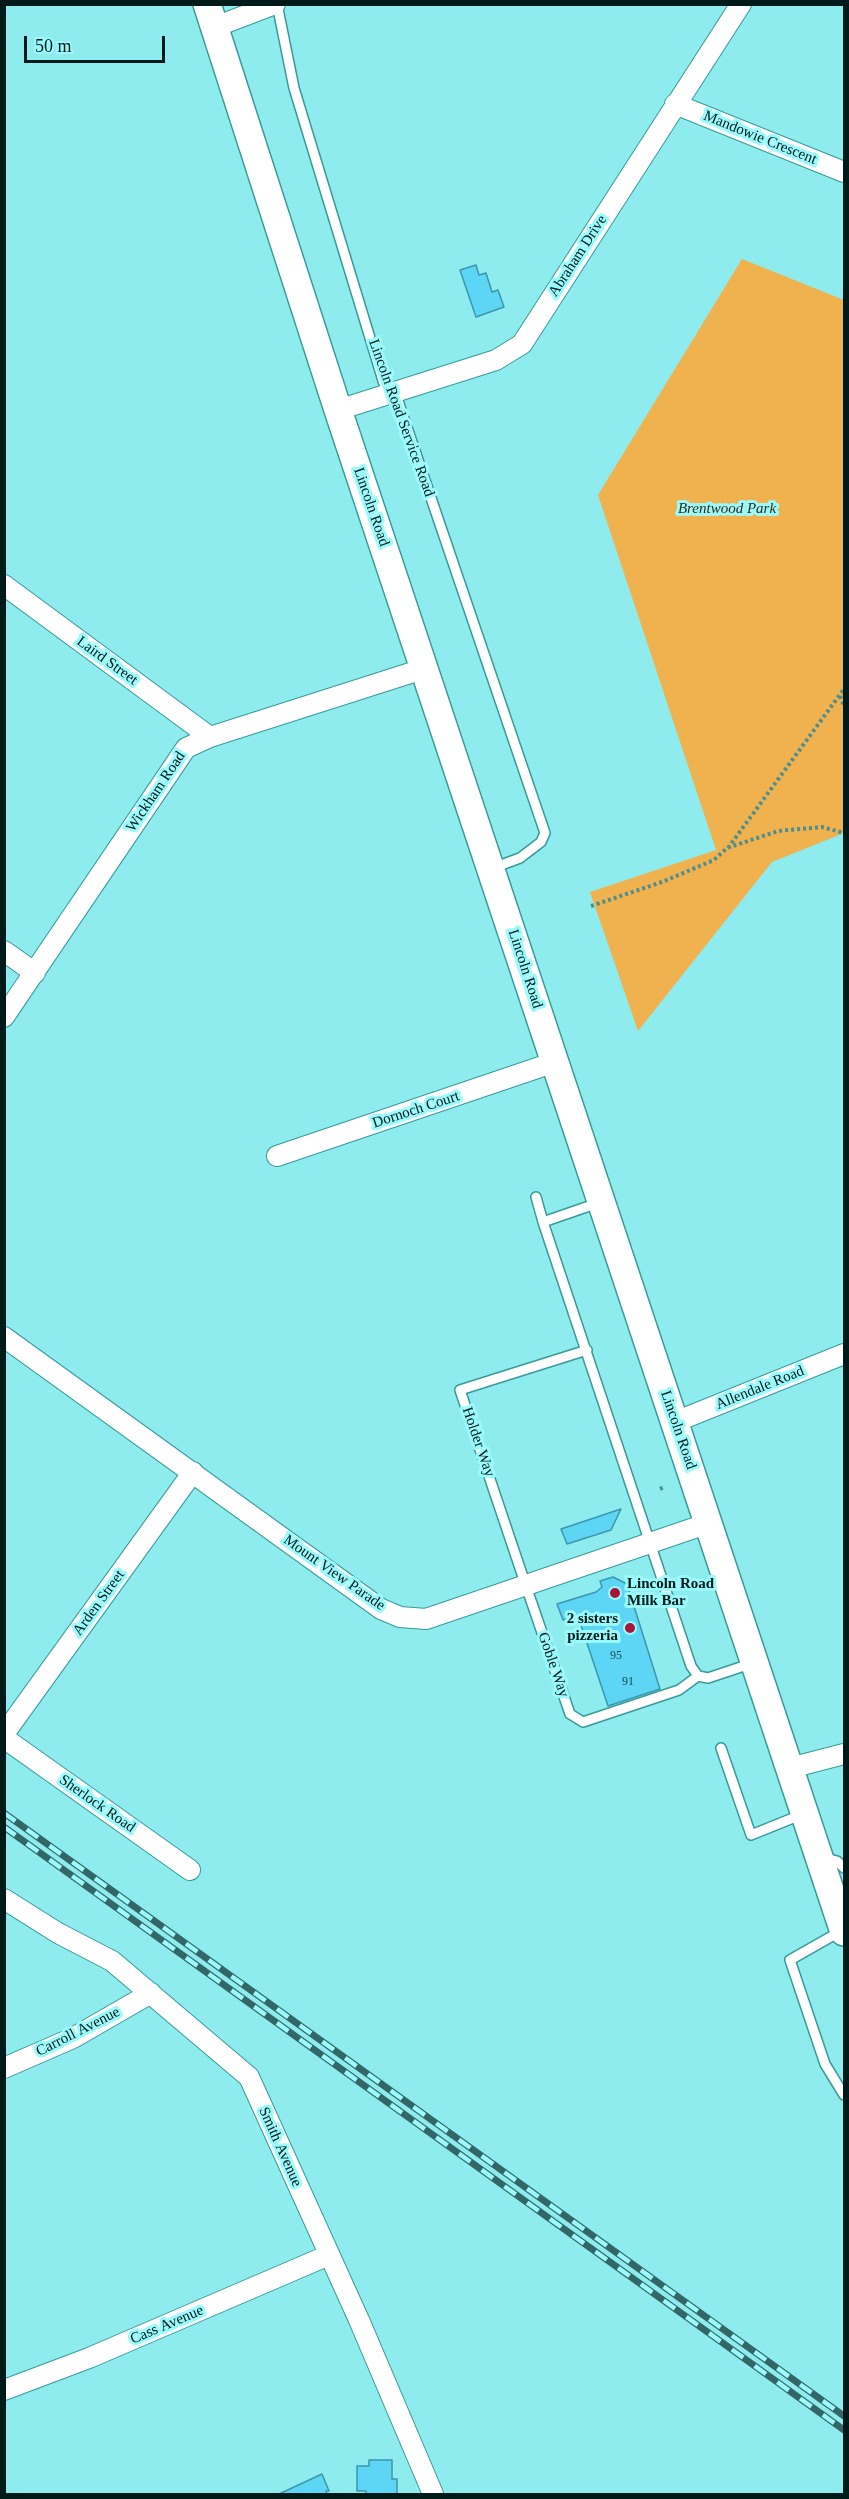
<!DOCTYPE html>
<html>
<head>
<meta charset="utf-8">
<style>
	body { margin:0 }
	#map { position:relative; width:849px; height:2499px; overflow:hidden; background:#8eecee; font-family:"Times New Roman",serif }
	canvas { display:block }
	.frame { position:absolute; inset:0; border:6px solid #001a1a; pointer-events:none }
	.scale { position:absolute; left:24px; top:36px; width:141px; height:27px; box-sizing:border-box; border:3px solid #001a1a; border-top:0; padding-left:8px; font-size:18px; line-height:21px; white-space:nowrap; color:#001a1a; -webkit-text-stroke:4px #9bfafb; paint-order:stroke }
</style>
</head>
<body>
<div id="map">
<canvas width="849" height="2499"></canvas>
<div class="frame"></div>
<div class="scale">50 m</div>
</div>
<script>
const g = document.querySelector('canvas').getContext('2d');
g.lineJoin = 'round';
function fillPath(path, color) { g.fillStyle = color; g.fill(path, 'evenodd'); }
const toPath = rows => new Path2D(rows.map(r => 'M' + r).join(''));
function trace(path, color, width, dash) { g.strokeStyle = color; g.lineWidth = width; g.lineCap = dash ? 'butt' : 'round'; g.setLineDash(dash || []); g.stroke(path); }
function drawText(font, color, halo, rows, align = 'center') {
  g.font = font + ' "Times New Roman",serif'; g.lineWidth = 6; g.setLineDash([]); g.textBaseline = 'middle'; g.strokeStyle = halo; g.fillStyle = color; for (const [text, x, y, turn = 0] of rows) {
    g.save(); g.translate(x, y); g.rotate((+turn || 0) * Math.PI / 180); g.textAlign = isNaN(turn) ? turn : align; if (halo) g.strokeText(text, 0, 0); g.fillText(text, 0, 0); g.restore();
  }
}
const green = toPath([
	[742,259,844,300,844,833,772,862,638,1031,590,892,716,850,598,495]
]);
const building = toPath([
	[476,265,479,275,486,273,492,292,498,290,504,307,476,317,460,270,476,265],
	[621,1509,611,1530,567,1544,561,1529,621,1509],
	[613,1577,627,1584,660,1689,608,1706,578,1616,563,1620,557,1604,596,1592,602,1587,600,1581,613,1577],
	[369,2460,392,2460,392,2479,397,2479,397,2494,366,2494,366,2491,357,2491,357,2466,369,2466,369,2460],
	[322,2474,329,2491,326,2491,327,2494,279,2494,322,2474]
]);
const path = toPath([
	[840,696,844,706],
	[728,848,844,689],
	[591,906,662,882,714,860,727,848,778,831,822,827,844,833],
	[660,1489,664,1487]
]);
const lane = toPath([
	[277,4,294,88,384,384,398,401,545,833,541,842,520,858,493,868],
	[536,1197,543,1222],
	[598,1203,543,1222,691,1666,698,1676,708,1678,753,1663],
	[587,1350,460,1390,526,1586,570,1714,583,1722,679,1690,698,1676],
	[721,1748,751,1835,803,1814],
	[825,1858,837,1861,844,1868],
	[841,1931,790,1960,825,2064,844,2095]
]);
const street = toPath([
	[215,27,275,4],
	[675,104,844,172],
	[338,410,496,360,522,344,741,4],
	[4,585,210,737],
	[4,951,35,973],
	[4,1017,186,748,210,737,426,668],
	[277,1156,555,1062],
	[4,1337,381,1609,400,1617,426,1619,709,1523],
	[675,1422,844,1354],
	[4,1734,193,1472],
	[4,1738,190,1870],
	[790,1768,844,1754],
	[4,1899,58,1933,112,1961,249,2077,359,2320,433,2494],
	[4,2068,73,2038,151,1993],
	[4,2390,89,2358,329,2255]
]);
const secondary = toPath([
	[207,4,338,410,844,1932]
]);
const rail = toPath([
	[4,1813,844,2416],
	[4,1827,844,2430]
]);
const markers = [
	[615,1593,6,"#aa1437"],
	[630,1628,6,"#aa1437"]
];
const numberNames = [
	["95",616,1656],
	["91",628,1682]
];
const streetNames = [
	["Mandowie Crescent",760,138,22],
	["Abraham Drive",578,256,-57],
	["Lincoln Road Service Road",401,418,70],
	["Lincoln Road",371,507,71],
	["Laird Street",107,661,36],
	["Wickham Road",156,792,-56],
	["Lincoln Road",525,969,72],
	["Dornoch Court",416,1110,-18],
	["Allendale Road",760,1388,-22],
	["Lincoln Road",678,1430,71],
	["Holder Way",478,1442,71],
	["Mount View Parade",334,1573,35],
	["Arden Street",99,1603,-54],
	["Goble Way",553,1665,71],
	["Sherlock Road",97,1804,35],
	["Carroll Avenue",78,2032,-27],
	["Smith Avenue",280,2147,66],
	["Cass Avenue",167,2325,-23]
];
const parkNames = [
	["Brentwood Park",727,509]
];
const poiNames = [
	["Lincoln Road",627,1584],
	["Milk Bar",627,1601],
	["2 sisters",618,1619,"right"],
	["pizzeria",618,1636,"right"]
];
fillPath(green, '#efb24e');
fillPath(building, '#5cd6f4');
trace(building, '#3d96ac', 1.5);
trace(lane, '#379a9b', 12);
trace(street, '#379a9b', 22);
trace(secondary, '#379a9b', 30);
trace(path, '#4f8e8f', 4, [3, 3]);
trace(lane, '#fff', 9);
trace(street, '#fff', 20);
trace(secondary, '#fff', 27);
trace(rail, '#336667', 7);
trace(rail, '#9bfafb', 4.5, [14]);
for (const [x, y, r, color] of markers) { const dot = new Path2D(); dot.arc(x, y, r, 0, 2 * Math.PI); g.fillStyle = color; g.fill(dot); trace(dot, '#9bfafb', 2); }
drawText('12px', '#174950', null, numberNames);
drawText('15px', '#001a1a', '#9bfafb', streetNames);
drawText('italic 15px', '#362917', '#9bfafb', parkNames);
drawText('bold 15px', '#001a1a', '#9bfafb', poiNames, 'left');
</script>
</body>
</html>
